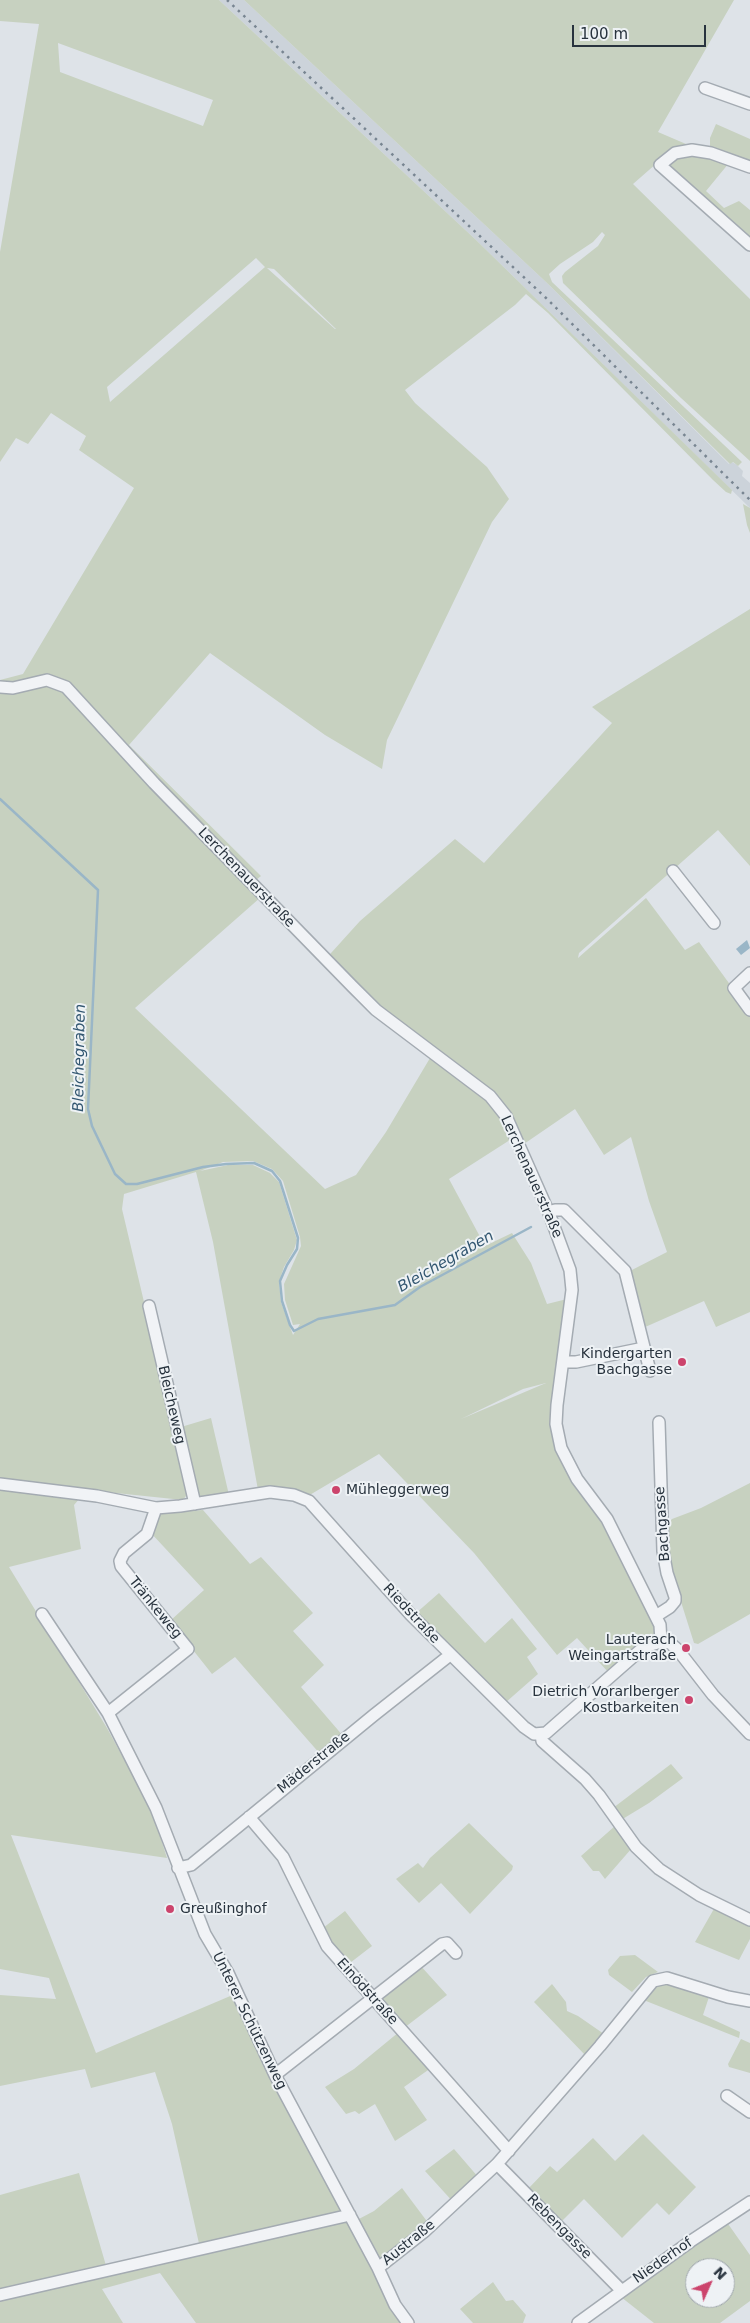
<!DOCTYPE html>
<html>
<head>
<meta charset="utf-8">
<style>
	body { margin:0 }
	#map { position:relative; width:750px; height:2323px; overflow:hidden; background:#dee3e8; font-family:"DejaVu Sans",sans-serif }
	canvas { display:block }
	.north { position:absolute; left:685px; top:2258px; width:50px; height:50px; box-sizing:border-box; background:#eef2f5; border:1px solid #9fa6ac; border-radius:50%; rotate:46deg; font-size:14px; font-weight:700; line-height:20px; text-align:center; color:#28333e }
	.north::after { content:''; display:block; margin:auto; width:18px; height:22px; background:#cc446c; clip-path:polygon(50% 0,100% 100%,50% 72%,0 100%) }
	.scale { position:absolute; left:572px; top:25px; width:134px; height:22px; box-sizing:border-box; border:2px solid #28333e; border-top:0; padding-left:6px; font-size:15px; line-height:18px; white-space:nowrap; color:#28333e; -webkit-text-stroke:4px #eef2f5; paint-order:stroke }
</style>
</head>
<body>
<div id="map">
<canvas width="750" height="2323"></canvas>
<div class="north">N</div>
<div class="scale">100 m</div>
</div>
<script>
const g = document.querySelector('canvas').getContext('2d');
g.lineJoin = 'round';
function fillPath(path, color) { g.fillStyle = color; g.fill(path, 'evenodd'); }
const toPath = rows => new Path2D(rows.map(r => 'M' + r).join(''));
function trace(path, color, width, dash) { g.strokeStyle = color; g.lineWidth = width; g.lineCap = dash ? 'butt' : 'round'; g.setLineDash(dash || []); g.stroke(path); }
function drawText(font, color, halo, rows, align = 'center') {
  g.font = font + ' "DejaVu Sans",sans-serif'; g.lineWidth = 4; g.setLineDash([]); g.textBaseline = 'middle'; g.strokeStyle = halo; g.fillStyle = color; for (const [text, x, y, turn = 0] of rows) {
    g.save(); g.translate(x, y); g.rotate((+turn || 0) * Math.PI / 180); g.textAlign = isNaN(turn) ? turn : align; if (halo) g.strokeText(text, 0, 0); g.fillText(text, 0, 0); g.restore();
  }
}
const built = toPath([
	[219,0,244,0,547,283,729,464,732,462,737,465,743,471,742,476,750,483,750,508,475,239]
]);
const green = toPath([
	[0,0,219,0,475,239,732,490,731,494,726,492,713,480,548,313,526,294,515,305,405,390,415,403,487,467,509,499,492,522,387,740,382,769,325,735,210,653,129,745,261,876,250,885,261,897,135,1008,325,1189,356,1175,386,1132,433,1053,322,963,360,921,455,839,484,863,612,723,592,707,750,609,750,866,718,830,579,953,578,958,646,898,685,950,699,942,750,1012,750,1312,716,1327,704,1301,643,1328,628,1272,667,1252,649,1201,631,1137,604,1155,575,1109,521,1146,513,1138,449,1179,485,1246,512,1233,531,1263,547,1304,567,1299,555,1432,657,1631,609,1673,577,1638,557,1655,474,1553,379,1454,308,1496,258,1490,213,1242,196,1172,124,1194,122,1209,189,1492,183,1500,87,1490,74,1505,81,1549,9,1567,107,1728,152,1811,167,1858,11,1835,96,2053,235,1994,406,2323,196,2323,160,2273,102,2289,123,2323,0,2323,0,2195,79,2173,107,2269,200,2248,172,2124,155,2072,91,2088,85,2069,0,2086,0,1995,56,1999,49,1978,0,1969,0,680,23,674,134,488,79,450,86,436,51,413,28,444,16,438,0,462,0,252,39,24,0,21],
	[58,43,213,100,203,126,60,72],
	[256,258,265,267,110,402,107,387],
	[267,268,274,269,336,329,335,329],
	[253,1161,272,1169,283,1181,300,1237,301,1246,284,1284,285,1300,293,1325,300,1324,293,1335,281,1302,279,1282,284,1267,294,1250,297,1240,279,1182,270,1173,253,1165,228,1165,200,1171,223,1162],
	[546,1383,461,1419,523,1389],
	[244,0,734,0,658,132,686,144,665,156,633,184,750,299,750,461,681,398,563,283,562,276,565,272,598,246,605,235,602,232,593,242,560,264,549,274,552,282,742,462,738,466,733,462,730,464,547,283],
	[716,124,750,139,750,164,710,148,710,138],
	[691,154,729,163,706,191,724,208,739,201,750,210,750,240,667,165,678,156],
	[743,504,750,508,750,533,747,525],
	[211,1418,229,1495,201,1499,197,1495,181,1427],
	[750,1483,750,1614,698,1644,694,1643,670,1567,665,1526,672,1519,701,1508],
	[203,1510,250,1564,261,1557,313,1613,293,1631,324,1665,301,1687,344,1737,321,1755,235,1657,212,1674,170,1621,204,1590,150,1532,160,1513],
	[439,1593,485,1643,512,1618,537,1649,527,1657,538,1674,505,1703,415,1614],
	[671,1764,683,1778,649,1803,621,1820,613,1808],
	[469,1823,513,1866,512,1870,470,1914,441,1883,419,1903,396,1879,418,1863,423,1868,430,1858],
	[615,1826,632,1848,605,1879,599,1871,593,1871,581,1856],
	[715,1907,750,1925,750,1939,739,1960,695,1942],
	[345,1911,372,1946,346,1966,331,1948,323,1928],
	[635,1955,658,1972,646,1977,632,1992,609,1975,608,1970,620,1956],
	[419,1964,447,1995,404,2028,381,1999,385,1993],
	[666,1983,709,1997,703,2015,740,2032,739,2038,641,1999,652,1986],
	[552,1984,566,2002,567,2011,578,2016,604,2034,586,2056,534,2002],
	[399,2032,431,2068,404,2087,427,2120,395,2141,375,2104,359,2114,355,2111,346,2114,325,2087,354,2069],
	[741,2039,750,2043,750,2073,729,2067,728,2064],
	[643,2134,696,2187,669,2215,657,2203,622,2238,584,2199,560,2223,527,2190,550,2166,557,2172,593,2138,615,2161],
	[454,2149,479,2178,454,2203,425,2171],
	[402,2188,429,2224,385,2258,381,2258,377,2256,357,2220,374,2211],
	[726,2221,750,2255,750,2301,720,2323,654,2323,621,2297],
	[695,2268,725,2268,725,2298,695,2298],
	[493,2282,506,2301,513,2300,526,2315,523,2323,473,2323,460,2309]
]);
const water = toPath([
	[747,940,750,948,741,955,736,949]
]);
const stream = toPath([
	[0,799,98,890,88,1109,92,1126,115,1174,126,1184,137,1184,203,1167,226,1164,254,1163,272,1171,280,1181,298,1238,297,1249,287,1265,280,1281,282,1301,290,1325,294,1331,318,1319,395,1305,420,1287,531,1227]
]);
const minor = toPath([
	[705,88,750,104],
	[750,167,711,153,692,150,675,153,660,165,750,245],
	[0,687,13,688,47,680,66,687,154,783,352,986,376,1010,490,1096,506,1116,549,1213,570,1270,572,1290,557,1405,556,1424,561,1448,577,1479,607,1519,660,1625,661,1642],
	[673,871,714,923],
	[750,973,734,988,750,1010],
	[549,1213,555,1210,564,1210,625,1271,650,1371],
	[149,1306,195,1504],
	[563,1362,576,1362,644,1348],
	[0,1484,97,1496,156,1508,180,1506,270,1492,294,1495,309,1501,411,1615,524,1727,534,1734,546,1733,644,1647,661,1642,670,1643,678,1650,713,1695,750,1734],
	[42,1614,108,1713,156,1808,205,1934,228,1973,275,2075,378,2268,395,2305,408,2323],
	[656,1616,670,1607,675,1601,675,1597,667,1573,663,1551,659,1422],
	[108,1713,188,1649,121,1566,120,1561,124,1553,147,1534,156,1508],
	[541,1734,542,1741,585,1779,599,1795,636,1847,659,1869,699,1895,750,1920],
	[249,1817,283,1857,327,1946,509,2151],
	[178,1868,191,1865,374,1715,450,1655],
	[275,2075,442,1944,447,1943,456,1953],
	[727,2096,750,2112],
	[497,2164,621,2290],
	[378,2268,425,2231,497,2164,600,2046,653,1981,667,1978,728,1997,750,2001],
	[0,2295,350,2215],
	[578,2323,691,2241,750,2202]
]);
const rail = toPath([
	[227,0,545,297,750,500]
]);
const markers = [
	[682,1362,5,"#cc446c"],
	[336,1490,5,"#cc446c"],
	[686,1648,5,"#cc446c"],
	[689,1700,5,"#cc446c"],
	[170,1909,5,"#cc446c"]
];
const streetNames = [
	["Lerchenauerstraße",246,878,46],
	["Lerchenauerstraße",531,1177,66],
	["Bleicheweg",171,1405,77],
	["Bachgasse",663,1524,-94],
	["Tränkeweg",155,1608,51],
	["Riedstraße",411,1614,47],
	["Mäderstraße",314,1763,-39],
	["Einödstraße",367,1992,48],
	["Unterer Schützenweg",249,2021,64],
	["Rebengasse",559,2227,45],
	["Austraße",409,2243,-39],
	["Niederhof",663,2261,-35]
];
const poiNames = [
	["Kindergarten",672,1354],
	["Bachgasse",672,1370],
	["Mühleggerweg",346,1490,"left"],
	["Lauterach",676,1640],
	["Weingartstraße",676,1656],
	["Dietrich Vorarlberger",679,1692],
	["Kostbarkeiten",679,1708],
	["Greußinghof",180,1909,"left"]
];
const waterNames = [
	["Bleichegraben",80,1058,-89],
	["Bleichegraben",446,1262,-30]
];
fillPath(built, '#ccd3da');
fillPath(green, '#c7d1c0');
fillPath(water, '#9ab6c7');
trace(stream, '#9ab6c7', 2.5);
trace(minor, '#a4abb2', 14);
trace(minor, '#f1f3f6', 11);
trace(rail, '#788591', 2.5, [2.5, 5]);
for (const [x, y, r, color] of markers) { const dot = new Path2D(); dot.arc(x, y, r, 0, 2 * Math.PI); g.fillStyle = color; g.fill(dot); trace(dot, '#eef2f5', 2); }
drawText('14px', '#28333e', '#eef2f5', streetNames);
drawText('14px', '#28333e', '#eef2f5', poiNames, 'right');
drawText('italic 15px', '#335771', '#eef2f5', waterNames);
</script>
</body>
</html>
